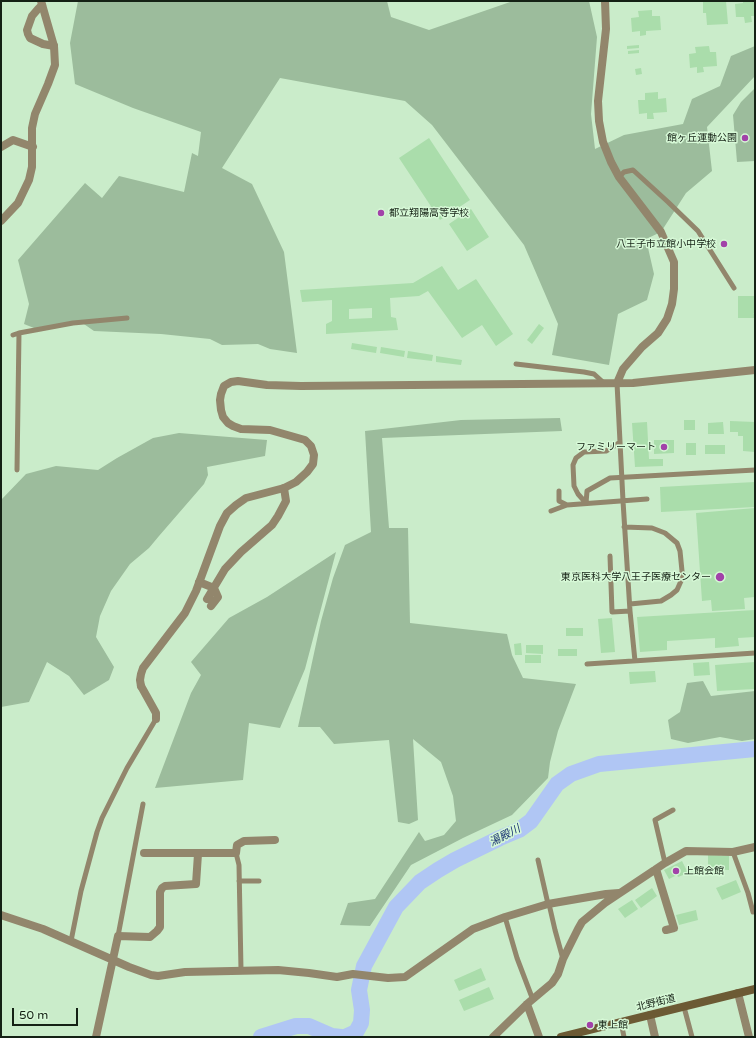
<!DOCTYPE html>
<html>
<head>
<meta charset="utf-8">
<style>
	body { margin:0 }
	#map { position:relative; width:756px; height:1038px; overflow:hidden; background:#caecca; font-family:"Varela Round",sans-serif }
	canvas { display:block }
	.frame { position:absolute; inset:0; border:2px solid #152115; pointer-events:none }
	.scale { position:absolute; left:12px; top:1008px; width:66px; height:18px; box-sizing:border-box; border:2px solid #152115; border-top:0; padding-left:5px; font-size:12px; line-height:14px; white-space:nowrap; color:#152115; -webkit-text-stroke:3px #d7f9d7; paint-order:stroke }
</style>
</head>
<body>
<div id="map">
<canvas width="756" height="1038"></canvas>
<div class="frame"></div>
<div class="scale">50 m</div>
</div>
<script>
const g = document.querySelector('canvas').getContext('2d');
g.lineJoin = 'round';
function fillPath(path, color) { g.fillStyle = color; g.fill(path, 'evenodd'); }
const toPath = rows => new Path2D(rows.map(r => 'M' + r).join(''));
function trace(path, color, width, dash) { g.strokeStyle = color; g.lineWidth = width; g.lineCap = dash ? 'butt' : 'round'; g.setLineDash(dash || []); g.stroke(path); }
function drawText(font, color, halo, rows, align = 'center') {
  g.font = font + ' "Varela Round","Noto Sans JP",sans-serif'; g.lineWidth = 3; g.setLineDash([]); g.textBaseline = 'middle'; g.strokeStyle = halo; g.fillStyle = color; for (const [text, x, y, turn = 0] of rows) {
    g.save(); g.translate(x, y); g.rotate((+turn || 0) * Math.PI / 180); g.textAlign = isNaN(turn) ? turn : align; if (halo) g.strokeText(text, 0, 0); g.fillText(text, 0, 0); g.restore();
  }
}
const green = toPath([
	[78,1,387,1,391,17,429,30,513,1,589,1,597,37,591,114,595,149,624,135,683,124,692,99,720,86,731,56,755,46,755,76,707,127,712,171,686,193,661,232,646,239,654,274,647,300,618,314,609,365,552,355,558,324,524,245,432,125,405,101,280,78,222,168,252,184,284,252,297,353,270,349,258,344,222,345,210,339,161,334,94,331,81,322,39,330,24,324,29,304,18,260,85,183,102,198,119,176,184,192,192,153,198,156,201,132,133,108,75,84,70,43],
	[755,88,755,161,737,162,733,115,741,102],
	[560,418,562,431,382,438,389,528,408,528,410,623,507,634,512,655,523,678,576,684,558,731,550,762,548,778,512,815,463,838,411,865,370,926,340,925,348,903,375,899,419,832,425,841,444,835,456,821,453,796,441,762,413,739,418,820,409,824,398,822,389,740,334,744,320,727,298,727,321,621,333,578,345,545,371,532,365,431,461,420],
	[179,433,267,440,265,456,207,467,208,475,204,484,159,536,149,548,130,564,111,591,100,616,96,637,114,667,109,680,84,695,69,676,47,662,29,702,1,707,1,500,26,474,56,466,98,470,117,458,153,438],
	[336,552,305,669,280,728,249,723,243,780,155,788,191,693,201,675,191,662,229,618,267,597],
	[703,681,711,696,755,691,755,739,742,741,720,737,688,743,671,739,668,720,680,712,687,683]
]);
const river = toPath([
	[261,1037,296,1026,309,1026,332,1036,341,1037],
	[345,1037,356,1032,361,1023,362,1010,359,990,364,966,396,907,420,882,438,870,455,860,500,838,519,830,531,821,557,784,571,774,599,764,755,749]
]);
const building = toPath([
	[703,1,726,1,728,24,707,25,706,13,703,13],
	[743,1,755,1,755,16,751,16,752,22,745,23,744,17,736,17,735,4,743,3],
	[652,10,652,16,660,16,661,30,646,31,646,35,640,36,640,31,632,32,631,18,639,17,638,11],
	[639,45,639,48,627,49,627,46],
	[709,46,710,52,716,52,717,66,703,67,704,72,697,73,697,67,690,68,689,54,696,53,695,47],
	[639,50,639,53,628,54,628,51],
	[641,68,642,74,636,75,635,69],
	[658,92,658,99,666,98,667,112,653,113,654,119,647,119,647,113,639,114,638,100,645,100,645,93],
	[429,138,470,200,440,220,399,158],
	[471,209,489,237,467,251,449,224],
	[442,266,458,290,476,279,513,334,496,346,482,325,462,338,428,291,419,296,390,298,391,317,396,318,398,330,326,334,326,324,332,321,332,300,302,302,300,290,413,283],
	[372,308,372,318,349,319,349,309],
	[738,296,755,296,755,313,753,314,755,314,755,318,738,318],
	[539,324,544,328,532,344,527,340],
	[352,343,377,347,376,353,351,349],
	[381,347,405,351,404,357,380,353],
	[408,351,433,355,432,361,407,358],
	[436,356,462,360,461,365,436,362],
	[684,420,695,420,695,430,684,430],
	[730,421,755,422,755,452,743,451,743,436,738,436,738,432,730,432],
	[647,422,649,459,663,459,663,466,635,467,632,423],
	[723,422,724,434,708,434,708,423],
	[654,440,674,440,674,453,654,454],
	[686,443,696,443,696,455,686,455],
	[705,445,725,445,725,454,705,454],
	[755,482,755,507,661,512,660,487],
	[755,508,755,597,744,598,745,609,712,611,711,600,702,601,696,513],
	[755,610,755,637,738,638,739,646,715,648,715,638,667,641,667,650,640,652,637,617],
	[612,618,615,652,601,653,598,619],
	[566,628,583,628,583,636,566,636],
	[521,643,522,655,515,655,514,644],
	[526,645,543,645,543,654,526,653],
	[558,649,577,649,577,656,558,656],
	[525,655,541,655,541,663,525,663],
	[709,662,710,675,694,676,693,663],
	[755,662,755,689,717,691,715,665],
	[655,671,656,682,630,684,629,672],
	[708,855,729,856,729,870,708,869],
	[682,861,688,873,678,877,677,875,669,879,664,870],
	[736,880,741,892,722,900,716,888],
	[652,888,657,896,641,908,635,900],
	[632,900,638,909,625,918,618,909],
	[696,910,698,920,679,925,676,915],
	[481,968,486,980,459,991,454,980],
	[489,987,494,999,464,1011,459,1000]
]);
const service = toPath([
	[619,177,624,172,633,170,668,202,698,231,734,288],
	[13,335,19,333,73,323,127,318],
	[516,364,584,372,594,374,605,384],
	[617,383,623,501,630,611,635,661],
	[17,470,19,333],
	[559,491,559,501,567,505],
	[586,503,587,491,610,478,755,470],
	[586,503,578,494,574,486,573,465,576,458,584,452,606,451,619,443],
	[551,511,567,505,647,499],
	[624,527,652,528,665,533,677,543,680,551,682,571,681,581,677,590,671,595,661,601,630,604],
	[610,556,612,612,630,611],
	[587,664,755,653],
	[733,852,748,893,753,912],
	[236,853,239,865,241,970],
	[538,860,548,904],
	[665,863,655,820,673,810],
	[239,881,259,881],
	[549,904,555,930,563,959],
	[505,917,517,958,533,1000],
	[118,936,143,804],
	[71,941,81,891,97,832,102,818,127,768,156,719],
	[684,1007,692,1037],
	[621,1022,624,1037]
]);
const minor = toPath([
	[42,5,38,9,32,16,27,30,28,34,30,38,43,44,54,46],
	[1,147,13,140,33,147],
	[199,582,214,588,218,597,211,606],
	[207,599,225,569,241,552,272,525,278,516,286,501,284,488],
	[141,686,156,713,156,719],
	[144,853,236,853,237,845,244,841,275,840],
	[656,869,674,928,666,930],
	[1,915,43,929,129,967,151,975,158,976,185,972,278,970,309,973,337,977,353,974,388,978,405,977,473,929,505,917,548,904,606,894,619,893],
	[738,993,749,1037],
	[527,1004,539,1037],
	[650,1015,655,1037],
	[96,1037,118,936,150,937,157,931,160,927,160,892,162,888,165,886,196,884,198,854],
	[493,1037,527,1004,552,983,558,974,563,959,578,929,582,922,605,903,665,863,686,851,733,852,755,847]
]);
const tertiary = toPath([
	[605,1,606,29,598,101,599,121,603,142,611,162,619,177,661,232,674,262,674,289,672,304,667,319,658,333,642,347,623,369,617,383],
	[1,221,18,203,29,180,32,167,32,128,35,114,48,84,55,65,54,46,41,1],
	[141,686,140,680,141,674,143,668,185,613,196,591,220,526,227,513,236,505,246,498,284,488,296,482,307,472,313,464,314,455,311,446,305,440,270,430,241,429,233,426,228,423,223,417,221,410,220,400,221,394,224,386,231,382,238,381,267,385,301,386,633,383,755,370]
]);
const secondary = toPath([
	[561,1037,755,989]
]);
const markers = [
	[745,138,4,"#a242a9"],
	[381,213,4,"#a242a9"],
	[724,244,4,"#a242a9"],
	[664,447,4,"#a242a9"],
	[720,577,5,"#a242a9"],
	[676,871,4,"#a242a9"],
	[590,1025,4,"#a242a9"]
];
const poiNames = [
	["館ヶ丘運動公園",737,138],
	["都立翔陽高等学校",389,213,"left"],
	["八王子市立館小中学校",716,244],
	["ファミリーマート",656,447],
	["東京医科大学八王子医療センター",711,577],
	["上館会館",684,871,"left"],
	["東上館",598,1025,"left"]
];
const streetNames = [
	["北野街道",656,1003,-14]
];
const waterNames = [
	["湯殿川",505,836,-28]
];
fillPath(green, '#9cbc9c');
trace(river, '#b0c6f4', 16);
fillPath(building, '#aaddab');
trace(service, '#92866c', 5);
trace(minor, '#92866c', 8);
trace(tertiary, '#92866c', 8);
trace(secondary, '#6c5a34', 8);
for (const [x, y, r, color] of markers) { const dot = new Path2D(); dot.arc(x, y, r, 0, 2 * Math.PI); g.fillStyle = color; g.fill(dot); trace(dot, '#d7f9d7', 1.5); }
drawText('10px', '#152115', '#d7f9d7', poiNames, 'right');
drawText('10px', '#152115', '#d7f9d7', streetNames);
drawText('italic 11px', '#173071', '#d7f9d7', waterNames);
</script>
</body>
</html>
